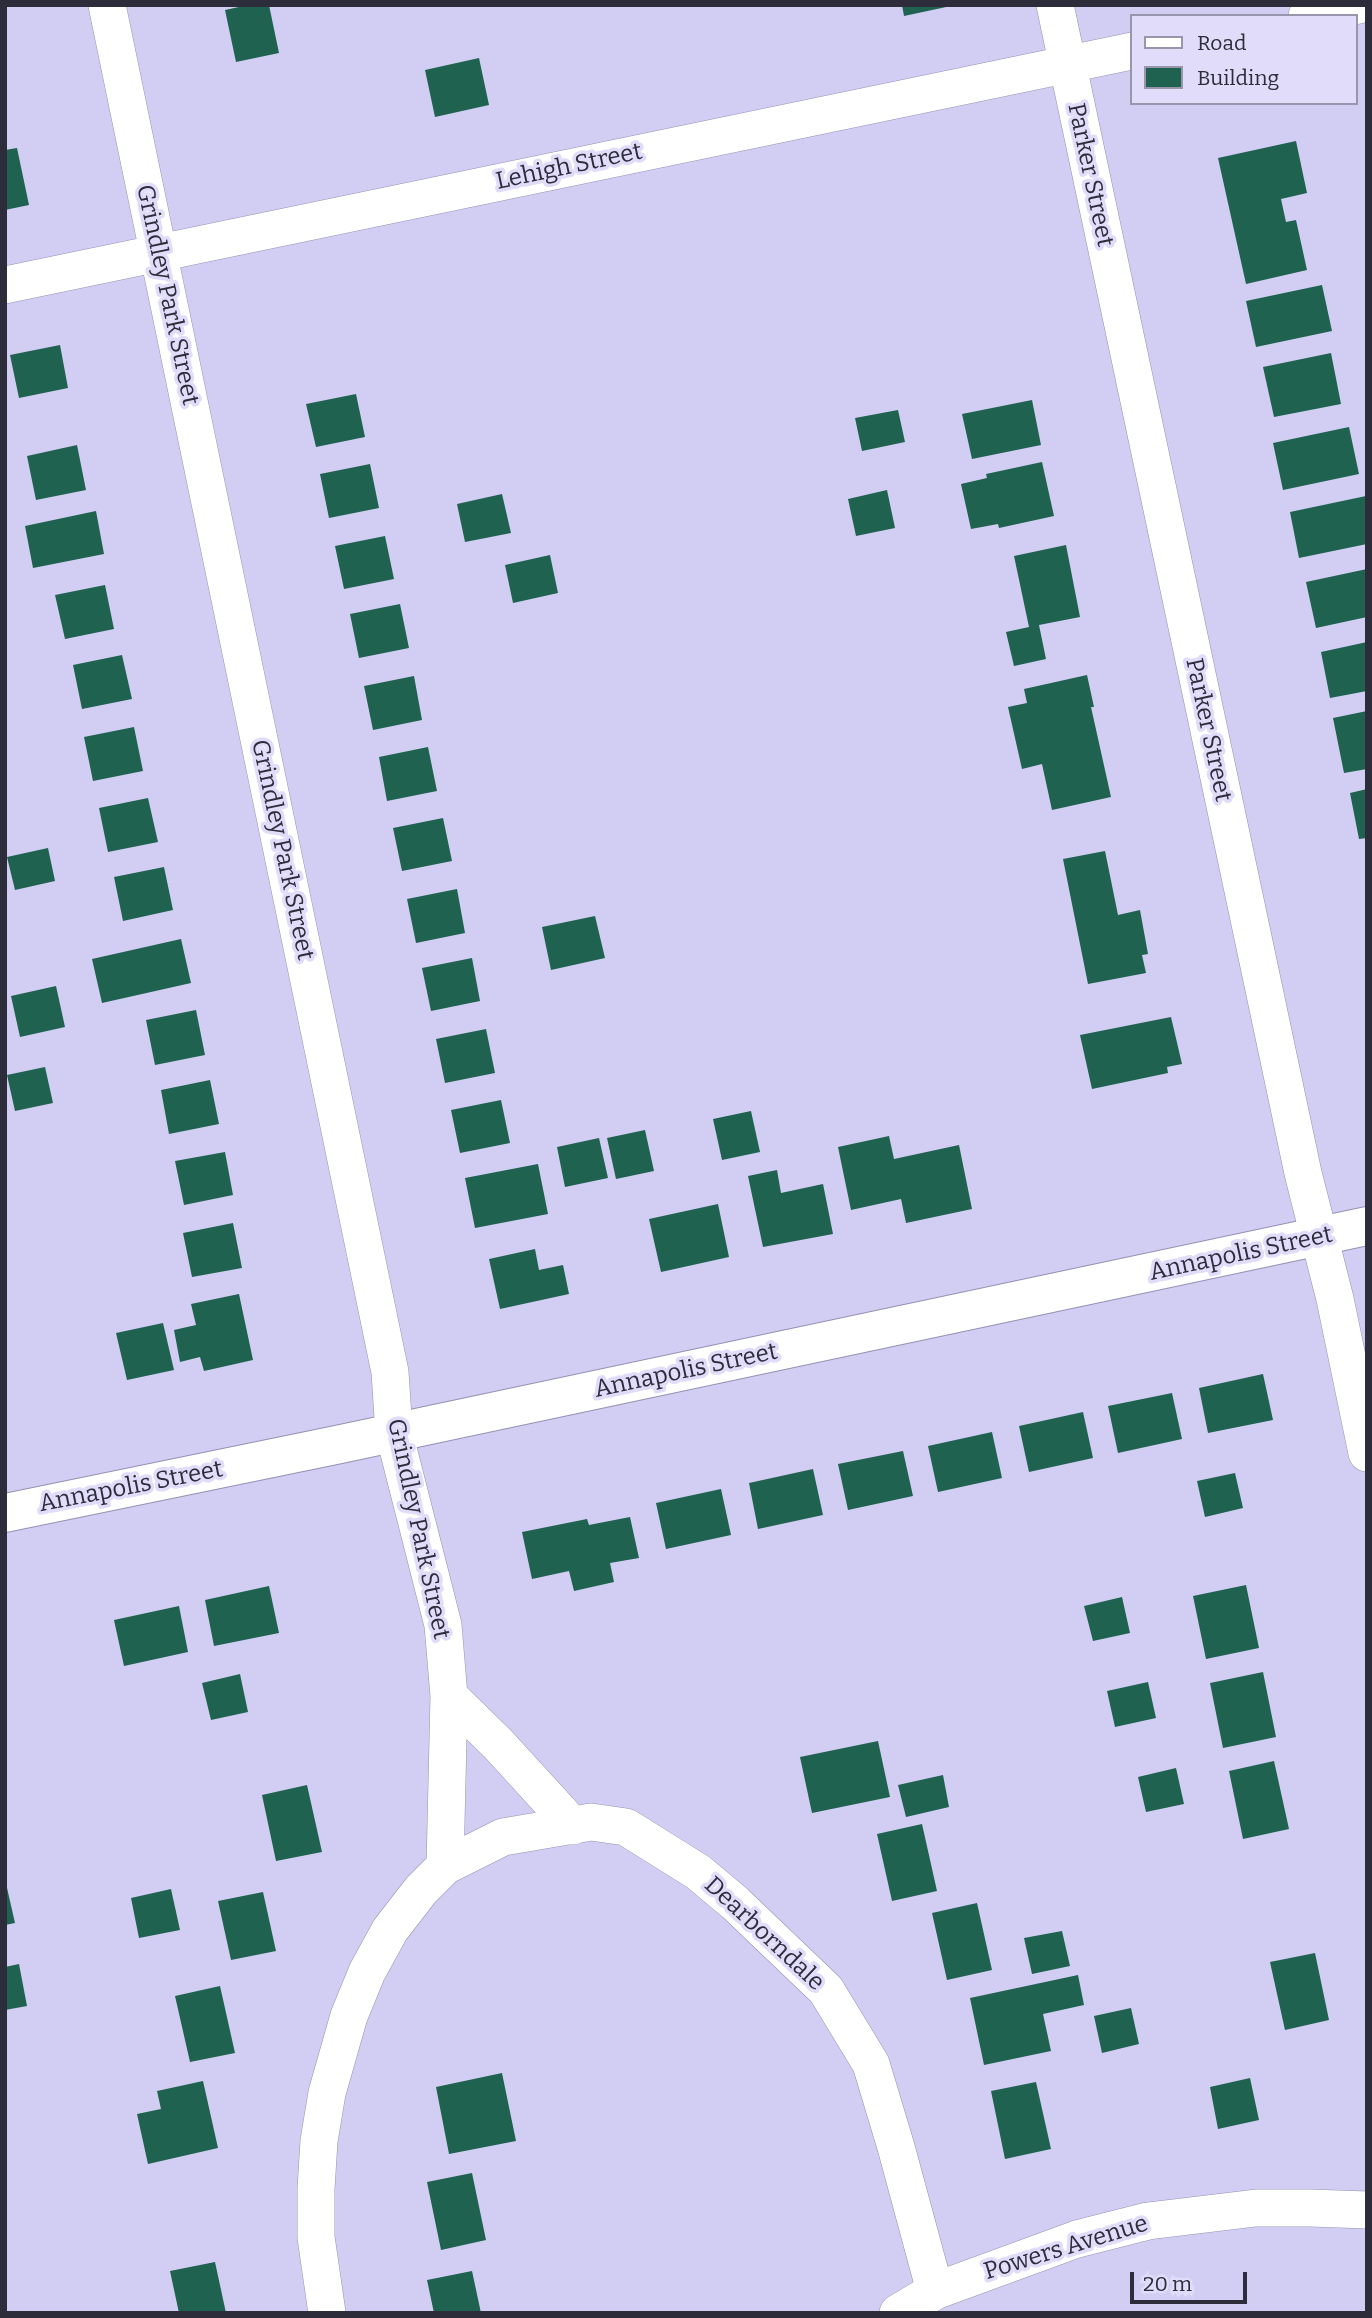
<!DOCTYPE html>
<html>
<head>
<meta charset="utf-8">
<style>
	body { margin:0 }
	#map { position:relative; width:1372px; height:2318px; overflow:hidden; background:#d2cef3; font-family:Bitter,serif }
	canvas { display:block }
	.frame { position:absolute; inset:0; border:7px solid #2d2c3a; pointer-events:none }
	.legend { position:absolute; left:1130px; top:14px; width:228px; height:91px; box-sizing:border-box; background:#e0dcfa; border:2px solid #9896ad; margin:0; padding:9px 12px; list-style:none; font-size:21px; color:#2d2c3a }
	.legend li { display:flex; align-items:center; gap:14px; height:35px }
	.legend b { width:35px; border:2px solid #9896ad }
	.scale { position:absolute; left:1130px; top:2272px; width:117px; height:32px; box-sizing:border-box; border:4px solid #2d2c3a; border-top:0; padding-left:9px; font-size:21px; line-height:24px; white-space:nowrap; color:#2d2c3a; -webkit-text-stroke:5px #e0dcfa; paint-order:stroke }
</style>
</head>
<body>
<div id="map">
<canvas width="1372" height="2318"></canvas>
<div class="frame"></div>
<ul class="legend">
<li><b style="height:9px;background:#fff"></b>Road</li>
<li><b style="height:19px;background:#1e624f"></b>Building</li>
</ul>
<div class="scale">20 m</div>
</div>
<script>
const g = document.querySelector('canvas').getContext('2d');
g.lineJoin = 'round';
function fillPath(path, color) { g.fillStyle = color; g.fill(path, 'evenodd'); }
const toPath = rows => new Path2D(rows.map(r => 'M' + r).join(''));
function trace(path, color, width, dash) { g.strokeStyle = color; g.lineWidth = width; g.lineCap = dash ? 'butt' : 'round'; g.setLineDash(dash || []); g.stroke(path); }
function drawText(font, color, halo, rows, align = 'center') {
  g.font = font + ' Bitter,serif'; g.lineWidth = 7; g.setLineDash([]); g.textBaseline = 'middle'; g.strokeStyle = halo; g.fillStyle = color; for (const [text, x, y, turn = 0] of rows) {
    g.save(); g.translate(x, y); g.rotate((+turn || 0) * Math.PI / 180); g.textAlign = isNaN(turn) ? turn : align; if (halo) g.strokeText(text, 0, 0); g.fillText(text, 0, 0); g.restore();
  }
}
const building = toPath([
	[248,5,269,5,279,53,236,62,225,10],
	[902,5,951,5,951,6,904,16],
	[479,58,489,105,435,117,425,70],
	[1296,141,1307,193,1281,199,1286,222,1296,220,1307,270,1246,284,1218,158],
	[17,148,29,205,5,210,5,150],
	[1322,285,1332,331,1256,347,1246,301],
	[60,345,68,388,19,398,10,355],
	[1331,353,1341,404,1274,417,1263,367],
	[356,394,365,437,316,447,306,404],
	[1032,400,1041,445,972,459,962,414],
	[898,410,905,442,862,451,855,418],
	[1349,427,1359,474,1283,490,1273,443],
	[77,445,86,490,36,500,27,456],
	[1042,462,1054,516,999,528,998,524,971,529,961,484,987,478,986,474],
	[370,464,379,508,329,518,320,474],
	[887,490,895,528,856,536,848,499],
	[502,494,511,533,465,542,457,504],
	[1366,496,1367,544,1299,558,1290,512],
	[96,511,104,554,33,568,25,526],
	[385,536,394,579,344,589,335,546],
	[1066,545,1080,617,1039,625,1046,659,1014,666,1006,632,1029,627,1014,556],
	[550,555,558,593,513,603,505,565],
	[1367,569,1367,617,1316,628,1306,582],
	[105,585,114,629,65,639,55,595],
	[400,604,409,648,359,658,350,614],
	[1367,642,1367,691,1330,698,1321,652],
	[122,655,132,699,82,709,73,665],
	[1087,675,1094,707,1091,707,1111,797,1052,810,1042,764,1022,769,1008,707,1027,703,1024,689],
	[414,676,422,720,373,730,364,686],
	[1367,711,1367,769,1344,773,1333,718],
	[134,727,143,771,93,781,84,737],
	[428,747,437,791,387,801,379,757],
	[1367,789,1367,838,1359,839,1350,793],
	[148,798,158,842,108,852,99,808],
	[443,818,452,861,402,871,393,828],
	[48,848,55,881,15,890,7,857],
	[1105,851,1118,915,1140,910,1148,954,1142,955,1146,973,1088,984,1063,859],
	[164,867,173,910,123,921,114,877],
	[457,889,465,933,416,943,407,899],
	[595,916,605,958,551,970,542,927],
	[181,939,191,983,102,1003,92,959],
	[472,958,480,1001,431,1011,422,968],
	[56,986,65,1027,20,1037,11,996],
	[196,1010,205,1055,155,1065,146,1020],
	[1171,1017,1182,1064,1167,1067,1168,1073,1092,1089,1080,1035],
	[486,1029,495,1073,445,1083,436,1039],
	[45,1067,53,1103,15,1111,7,1075],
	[210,1080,219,1124,169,1134,161,1090],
	[501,1100,510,1143,460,1153,451,1110],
	[751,1111,760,1152,722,1160,713,1119],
	[645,1130,654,1171,616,1179,607,1138],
	[889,1136,894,1159,959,1145,972,1209,906,1223,901,1199,851,1210,838,1147],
	[599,1138,608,1178,565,1187,557,1147],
	[225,1152,233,1195,184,1205,175,1161],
	[538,1164,548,1214,475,1228,465,1178],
	[777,1170,781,1193,823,1184,833,1234,763,1247,748,1176],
	[718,1204,729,1257,661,1272,649,1219],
	[233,1223,242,1268,192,1277,183,1233],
	[535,1249,539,1270,563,1265,569,1294,500,1309,489,1259],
	[239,1294,253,1360,204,1371,200,1357,180,1362,174,1330,196,1325,191,1304],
	[163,1323,174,1370,127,1380,116,1333],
	[1263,1374,1273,1420,1208,1433,1199,1388],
	[1172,1393,1182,1439,1118,1453,1108,1406],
	[1083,1412,1093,1458,1029,1472,1019,1426],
	[992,1432,1002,1478,938,1492,928,1446],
	[903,1451,913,1496,848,1510,838,1464],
	[813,1469,823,1515,758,1529,749,1483],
	[1235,1473,1243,1508,1205,1517,1197,1481],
	[721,1489,731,1535,666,1549,656,1503],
	[630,1517,639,1558,610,1563,614,1582,574,1591,569,1571,532,1579,522,1532,587,1519,589,1525],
	[1246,1585,1259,1648,1206,1659,1193,1596],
	[269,1586,279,1633,214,1646,205,1600],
	[1122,1597,1130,1633,1093,1641,1084,1606],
	[179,1606,188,1652,124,1666,114,1620],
	[1263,1672,1276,1737,1223,1748,1210,1683],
	[240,1674,248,1712,211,1720,202,1683],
	[1148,1682,1156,1718,1115,1727,1107,1691],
	[878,1741,890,1797,812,1813,800,1757],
	[1274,1761,1289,1829,1243,1839,1229,1771],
	[1176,1768,1184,1804,1146,1812,1138,1777],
	[943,1775,949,1807,906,1817,898,1785],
	[307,1785,322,1852,276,1861,262,1795],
	[922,1824,937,1891,892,1901,877,1834],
	[5,1879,15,1923,5,1925],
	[171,1889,180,1930,139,1938,131,1898],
	[263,1892,276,1951,231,1960,218,1901],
	[977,1903,992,1970,947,1980,932,1913],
	[1062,1931,1070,1966,1032,1974,1024,1938],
	[1315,1953,1329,2020,1285,2030,1270,1962],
	[19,1964,27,2006,5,2010,5,1967],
	[1078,1975,1084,2005,1043,2014,1051,2051,984,2065,970,1998],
	[220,1986,235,2053,190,2062,175,1996],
	[1131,2008,1139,2044,1102,2053,1094,2016],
	[502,2073,516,2141,449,2154,436,2087],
	[1250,2078,1259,2120,1218,2129,1210,2087],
	[203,2081,218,2148,148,2164,137,2114,161,2109,157,2091],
	[1036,2082,1051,2149,1005,2159,991,2091],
	[472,2173,486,2240,441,2250,427,2182],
	[215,2262,226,2313,179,2313,170,2271],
	[472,2271,481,2313,434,2313,427,2280]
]);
const street = toPath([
	[107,5,390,1372,394,1433,443,1625,449,1696,445,1866],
	[1055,5,1303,1173,1335,1299,1367,1453],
	[1307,16,1359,5],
	[5,285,1132,51],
	[449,1696,498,1744,573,1826],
	[327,2313,316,2237,316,2189,319,2141,327,2093,349,2016,367,1972,390,1930,421,1890,445,1866,503,1837,591,1822,626,1827,698,1872,735,1903,826,1990,871,2064,896,2147,935,2291],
	[898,2313,935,2291,1077,2239,1148,2221,1256,2208,1310,2208,1367,2210]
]);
const secondary = toPath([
	[5,1513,336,1445,1367,1226]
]);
const streetNames = [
	["Lehigh Street",569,167,-12],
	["Parker Street",1090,175,78],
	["Grindley Park Street",167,295,78],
	["Parker Street",1208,730,78],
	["Grindley Park Street",282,850,78],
	["Annapolis Street",1241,1254,-12],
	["Annapolis Street",686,1371,-12],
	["Annapolis Street",131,1487,-11],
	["Grindley Park Street",418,1529,78],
	["Dearborndale",764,1934,43],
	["Powers Avenue",1066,2248,-17]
];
fillPath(building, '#1e624f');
trace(street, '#9591b4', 38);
trace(secondary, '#9591b4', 40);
trace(street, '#fff', 37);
trace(secondary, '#fff', 38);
drawText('24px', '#2d2c3a', '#e0dcfa', streetNames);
</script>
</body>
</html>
